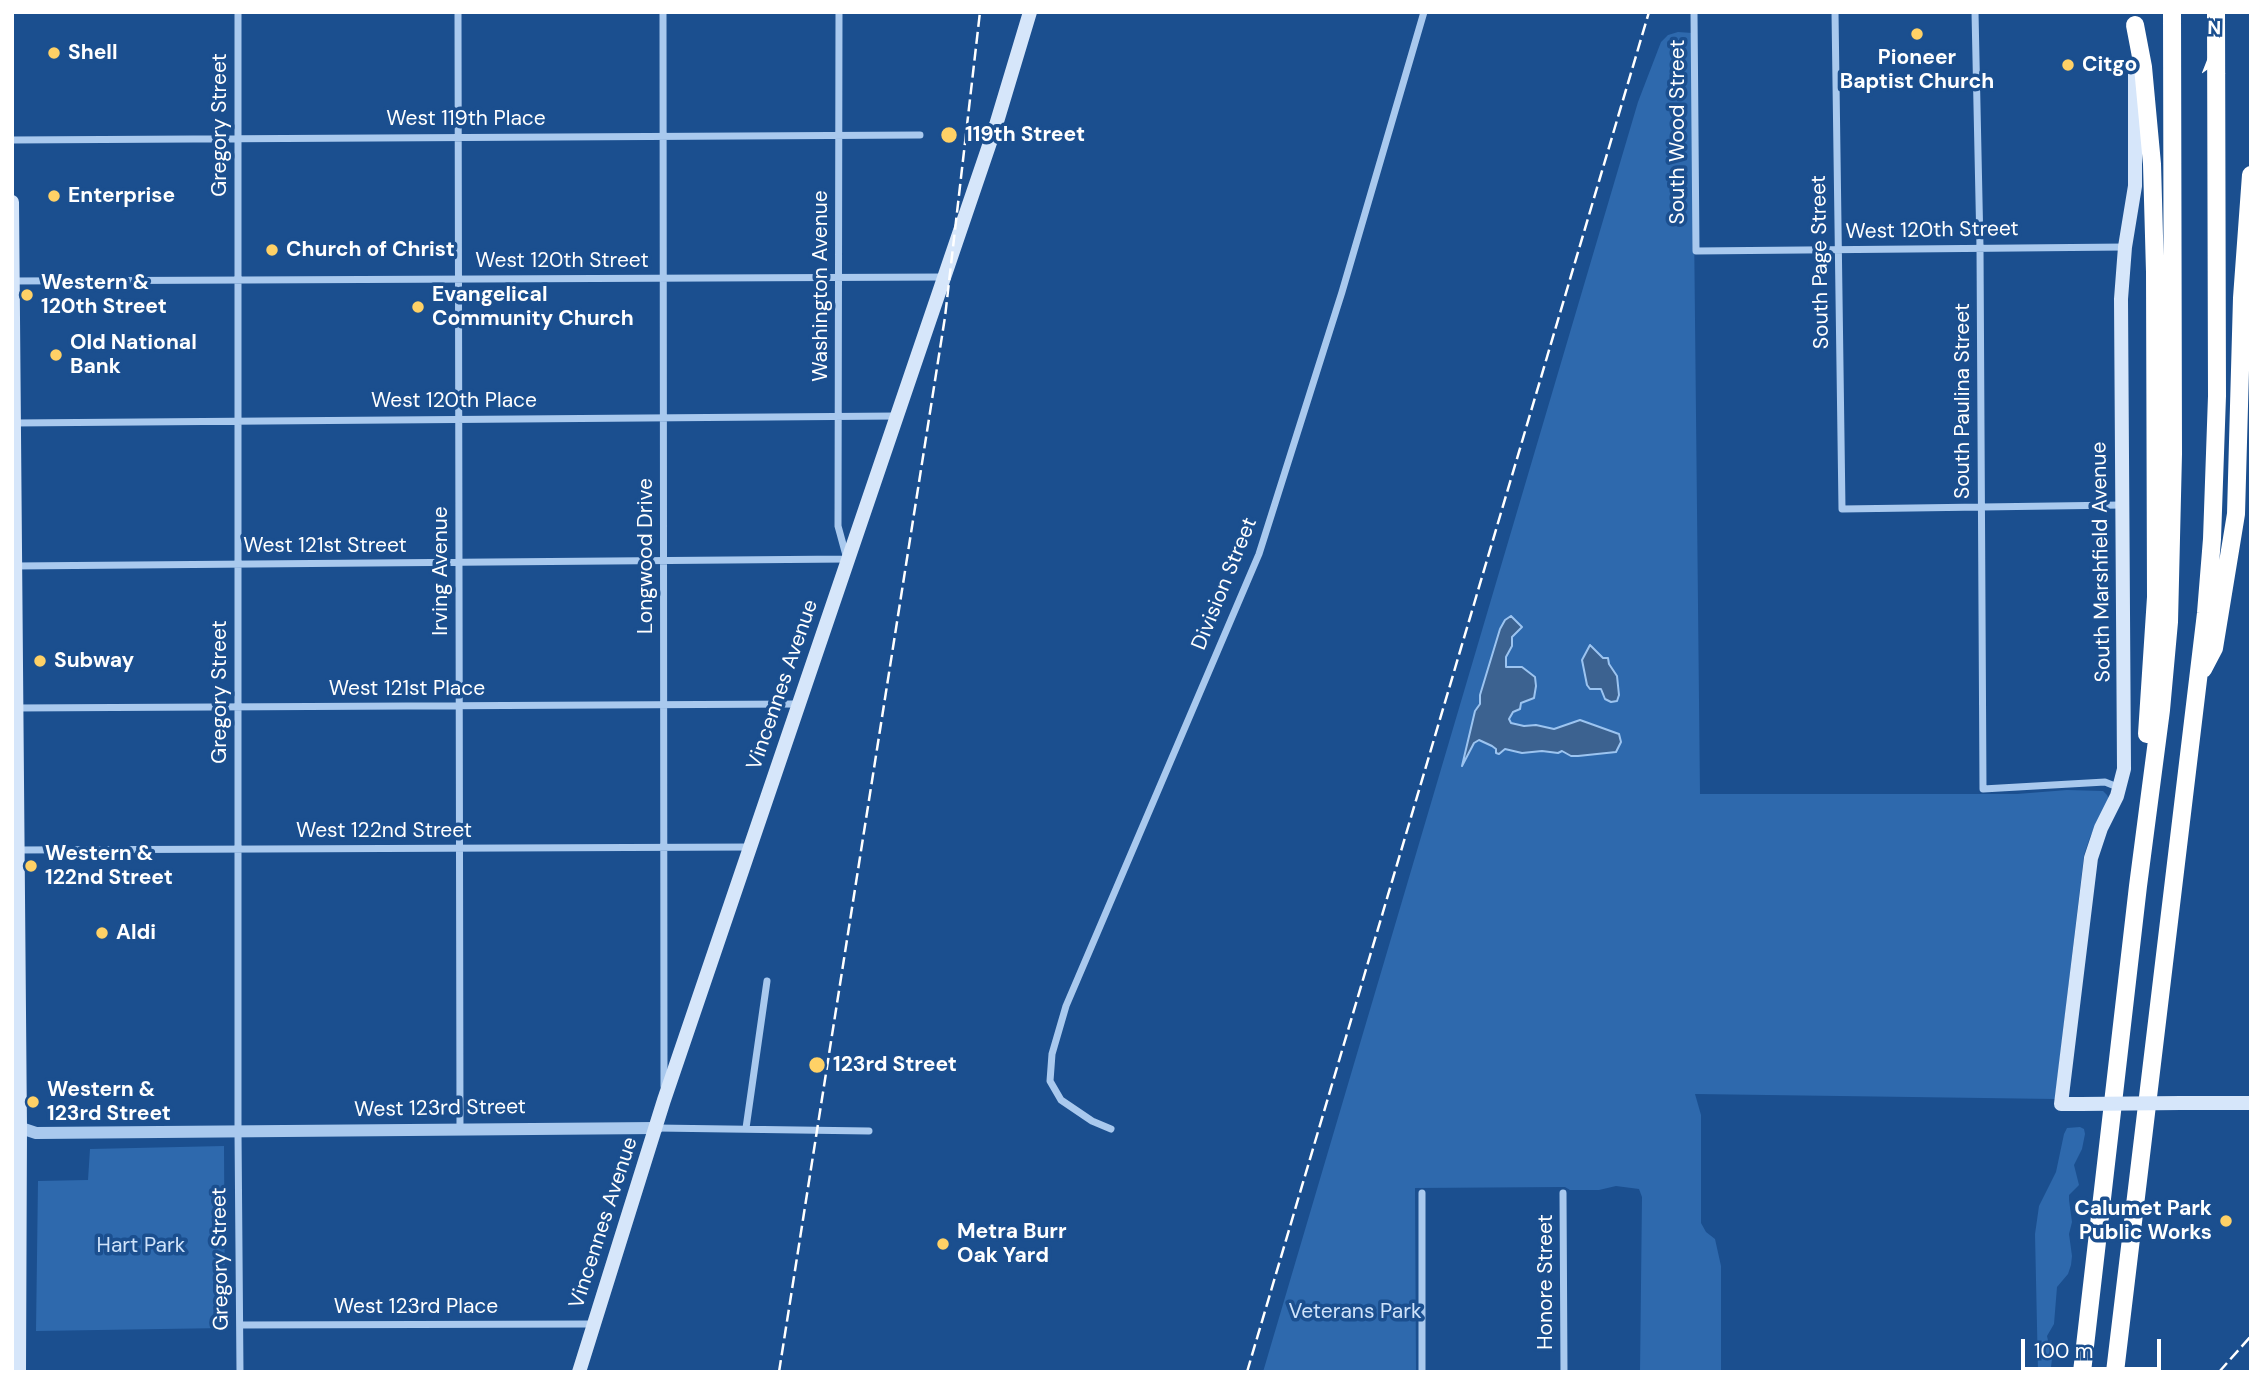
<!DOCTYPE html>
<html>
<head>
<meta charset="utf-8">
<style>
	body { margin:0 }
	#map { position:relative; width:2263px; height:1384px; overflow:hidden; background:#1b4f8f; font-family:"DM Sans",sans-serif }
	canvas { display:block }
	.frame { position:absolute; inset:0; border:14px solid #fff; pointer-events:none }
	.north { position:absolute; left:2179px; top:14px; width:70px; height:70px; -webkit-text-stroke:5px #1b4f8f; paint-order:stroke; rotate:1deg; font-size:19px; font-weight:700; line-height:28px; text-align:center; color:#fff }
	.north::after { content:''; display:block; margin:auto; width:24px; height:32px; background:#fff; clip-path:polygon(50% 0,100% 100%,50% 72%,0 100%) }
	.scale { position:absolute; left:2021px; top:1339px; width:140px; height:32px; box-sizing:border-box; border:4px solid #fff; border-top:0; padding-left:9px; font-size:21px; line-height:24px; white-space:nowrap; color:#fff; -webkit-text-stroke:5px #1b4f8f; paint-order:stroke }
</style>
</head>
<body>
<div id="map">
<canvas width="2263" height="1384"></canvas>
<div class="frame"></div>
<div class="north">N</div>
<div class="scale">100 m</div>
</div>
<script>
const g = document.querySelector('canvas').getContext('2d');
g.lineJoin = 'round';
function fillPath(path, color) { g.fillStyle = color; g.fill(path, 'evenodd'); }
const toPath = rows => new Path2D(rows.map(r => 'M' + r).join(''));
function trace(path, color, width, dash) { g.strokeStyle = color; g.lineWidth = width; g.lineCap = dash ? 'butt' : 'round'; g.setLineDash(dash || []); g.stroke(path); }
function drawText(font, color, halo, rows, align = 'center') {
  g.font = font + ' "DM Sans",sans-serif'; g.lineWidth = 7; g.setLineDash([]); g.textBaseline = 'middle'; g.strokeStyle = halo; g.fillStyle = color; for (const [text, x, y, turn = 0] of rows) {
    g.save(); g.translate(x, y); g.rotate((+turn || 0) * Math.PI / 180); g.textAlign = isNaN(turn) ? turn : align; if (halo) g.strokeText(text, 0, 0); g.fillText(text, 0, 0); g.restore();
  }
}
const green = toPath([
	[1678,32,1692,33,1700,794,2017,794,2067,790,2103,791,2107,795,2109,799,2090,837,2084,855,2055,1099,1695,1094,1701,1115,1701,1223,1706,1232,1715,1239,1721,1266,1721,1372,1640,1372,1642,1197,1639,1189,1616,1186,1599,1190,1570,1190,1565,1187,1415,1188,1416,1372,1263,1372,1638,102,1661,42,1668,35],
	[2080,1127,2084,1129,2085,1134,2082,1149,2074,1165,2079,1185,2069,1195,2069,1200,2072,1222,2069,1234,2072,1256,2071,1265,2068,1274,2057,1287,2054,1324,2047,1336,2052,1359,2051,1367,2049,1372,2038,1372,2035,1234,2039,1206,2056,1172,2064,1134,2067,1128],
	[224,1146,225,1328,36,1331,38,1181,88,1180,90,1149]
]);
const water = toPath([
	[1511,616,1522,627,1512,637,1512,646,1506,657,1506,667,1522,667,1535,677,1536,686,1534,698,1521,703,1520,709,1513,712,1509,719,1511,723,1524,726,1536,725,1554,729,1580,720,1619,734,1621,742,1616,752,1578,756,1571,756,1562,751,1558,753,1542,751,1522,753,1505,749,1499,754,1496,753,1496,749,1492,746,1479,740,1474,743,1462,766,1475,711,1480,704,1480,695,1500,629,1505,620,1511,616],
	[1590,645,1603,658,1608,658,1609,664,1617,676,1619,695,1617,701,1611,702,1605,699,1601,689,1590,689,1587,685,1582,660,1590,645]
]);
const minor = toPath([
	[238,12,238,1132,240,1372],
	[458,12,460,1130],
	[663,12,664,1086],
	[1694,12,1696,251,2125,247],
	[1835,12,1842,509,2122,505],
	[1975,12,1980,247,1983,789,2105,782,2120,788],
	[12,140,920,135],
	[13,281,943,277],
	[14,423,896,416],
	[15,566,847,559,838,526,839,12],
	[16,708,798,704],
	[17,850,750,847],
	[657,1128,869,1131],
	[746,1128,767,981],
	[1111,1129,1092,1121,1061,1100,1050,1081,1052,1054,1066,1006,1259,554,1342,292,1424,12],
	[1422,1193,1422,1372],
	[1563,1193,1564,1372],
	[240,1325,593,1324]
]);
const tertiary = toPath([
	[12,1125,36,1133,657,1128]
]);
const secondary = toPath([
	[12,202,20,1127,19,1372],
	[2181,1103,2251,1103],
	[2081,1104,2061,1104,2091,858,2101,828,2117,796,2124,769,2121,299,2125,247,2135,186,2135,63],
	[579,1372,664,1100,996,125,1030,12]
]);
const motorway = toPath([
	[2135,25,2143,67,2152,164,2155,272,2156,597,2147,734],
	[2203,669,2214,648,2236,514,2242,298,2251,175],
	[2082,1372,2138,886,2161,710,2169,622,2173,454,2172,12],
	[2115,1372,2206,613,2212,539,2217,396,2216,12]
]);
const rail = toPath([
	[779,1372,945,317,980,12],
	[1247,1372,1649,12],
	[2219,1372,2251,1336]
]);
const secondaryBridge = toPath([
	[2081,1104,2181,1103]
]);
const markers = [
	[1917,34,7,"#ffd166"],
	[54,53,7,"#ffd166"],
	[2068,65,7,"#ffd166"],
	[949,135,9,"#ffd166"],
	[54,196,7,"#ffd166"],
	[272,250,7,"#ffd166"],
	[27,295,7,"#ffd166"],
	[418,307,7,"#ffd166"],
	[56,355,7,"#ffd166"],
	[40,661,7,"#ffd166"],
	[31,866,7,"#ffd166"],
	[102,933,7,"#ffd166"],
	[817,1065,9,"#ffd166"],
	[33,1102,7,"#ffd166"],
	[2226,1221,7,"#ffd166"],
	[943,1244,7,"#ffd166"]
];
const poiNames = [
	["Shell",68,53],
	["Pioneer",1917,58,"center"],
	["Baptist Church",1917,82,"center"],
	["Citgo",2082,65],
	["119th Street",965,135],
	["Enterprise",68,196],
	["Church of Christ",286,250],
	["Western &",41,283],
	["120th Street",41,307],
	["Evangelical",432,295],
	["Community Church",432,319],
	["Old National",70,343],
	["Bank",70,367],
	["Subway",54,661],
	["Western &",45,854],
	["122nd Street",45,878],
	["Aldi",116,933],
	["123rd Street",833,1065],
	["Western &",47,1090],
	["123rd Street",47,1114],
	["Calumet Park",2212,1209,"right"],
	["Public Works",2212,1233,"right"],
	["Metra Burr",957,1232],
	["Oak Yard",957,1256]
];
const streetNames = [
	["West 119th Place",466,119],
	["Gregory Street",220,125,-90],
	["South Wood Street",1678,132,-90],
	["West 120th Street",1932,231,-1],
	["West 120th Street",562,261],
	["South Page Street",1821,262,-91],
	["Washington Avenue",821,286,-90],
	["West 120th Place",454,401],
	["South Paulina Street",1963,401,-90],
	["West 121st Street",325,546],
	["Longwood Drive",646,556,-90],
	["South Marshfield Avenue",2102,562,-91],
	["Irving Avenue",441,571,-90],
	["Division Street",1225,584,-68],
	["Vincennes Avenue",783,685,-71],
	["West 121st Place",407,689],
	["Gregory Street",220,692,-90],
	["West 122nd Street",384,831],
	["West 123rd Street",440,1109,-1],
	["Vincennes Avenue",604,1223,-72],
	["Gregory Street",221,1259,-91],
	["Honore Street",1546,1282,-90],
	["West 123rd Place",416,1307]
];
const parkNames = [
	["Hart Park",141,1246],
	["Veterans Park",1355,1312]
];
fillPath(green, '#2e69ad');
fillPath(water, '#3c6290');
trace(water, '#9cc4f0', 2);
trace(minor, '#a9c9ee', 7);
trace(tertiary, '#a9c9ee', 12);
trace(secondary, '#d6e6fa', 14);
trace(motorway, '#fff', 18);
trace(rail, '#fff', 2.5, [12, 5]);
trace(secondaryBridge, '#d6e6fa', 14);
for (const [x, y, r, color] of markers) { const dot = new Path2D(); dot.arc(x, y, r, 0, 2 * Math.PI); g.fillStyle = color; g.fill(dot); trace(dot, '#1b4f8f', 2.5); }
drawText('bold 21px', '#fff', '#1b4f8f', poiNames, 'left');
drawText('21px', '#fff', '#1b4f8f', streetNames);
drawText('21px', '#cfe3fa', '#1b4f8f', parkNames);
</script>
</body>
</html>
